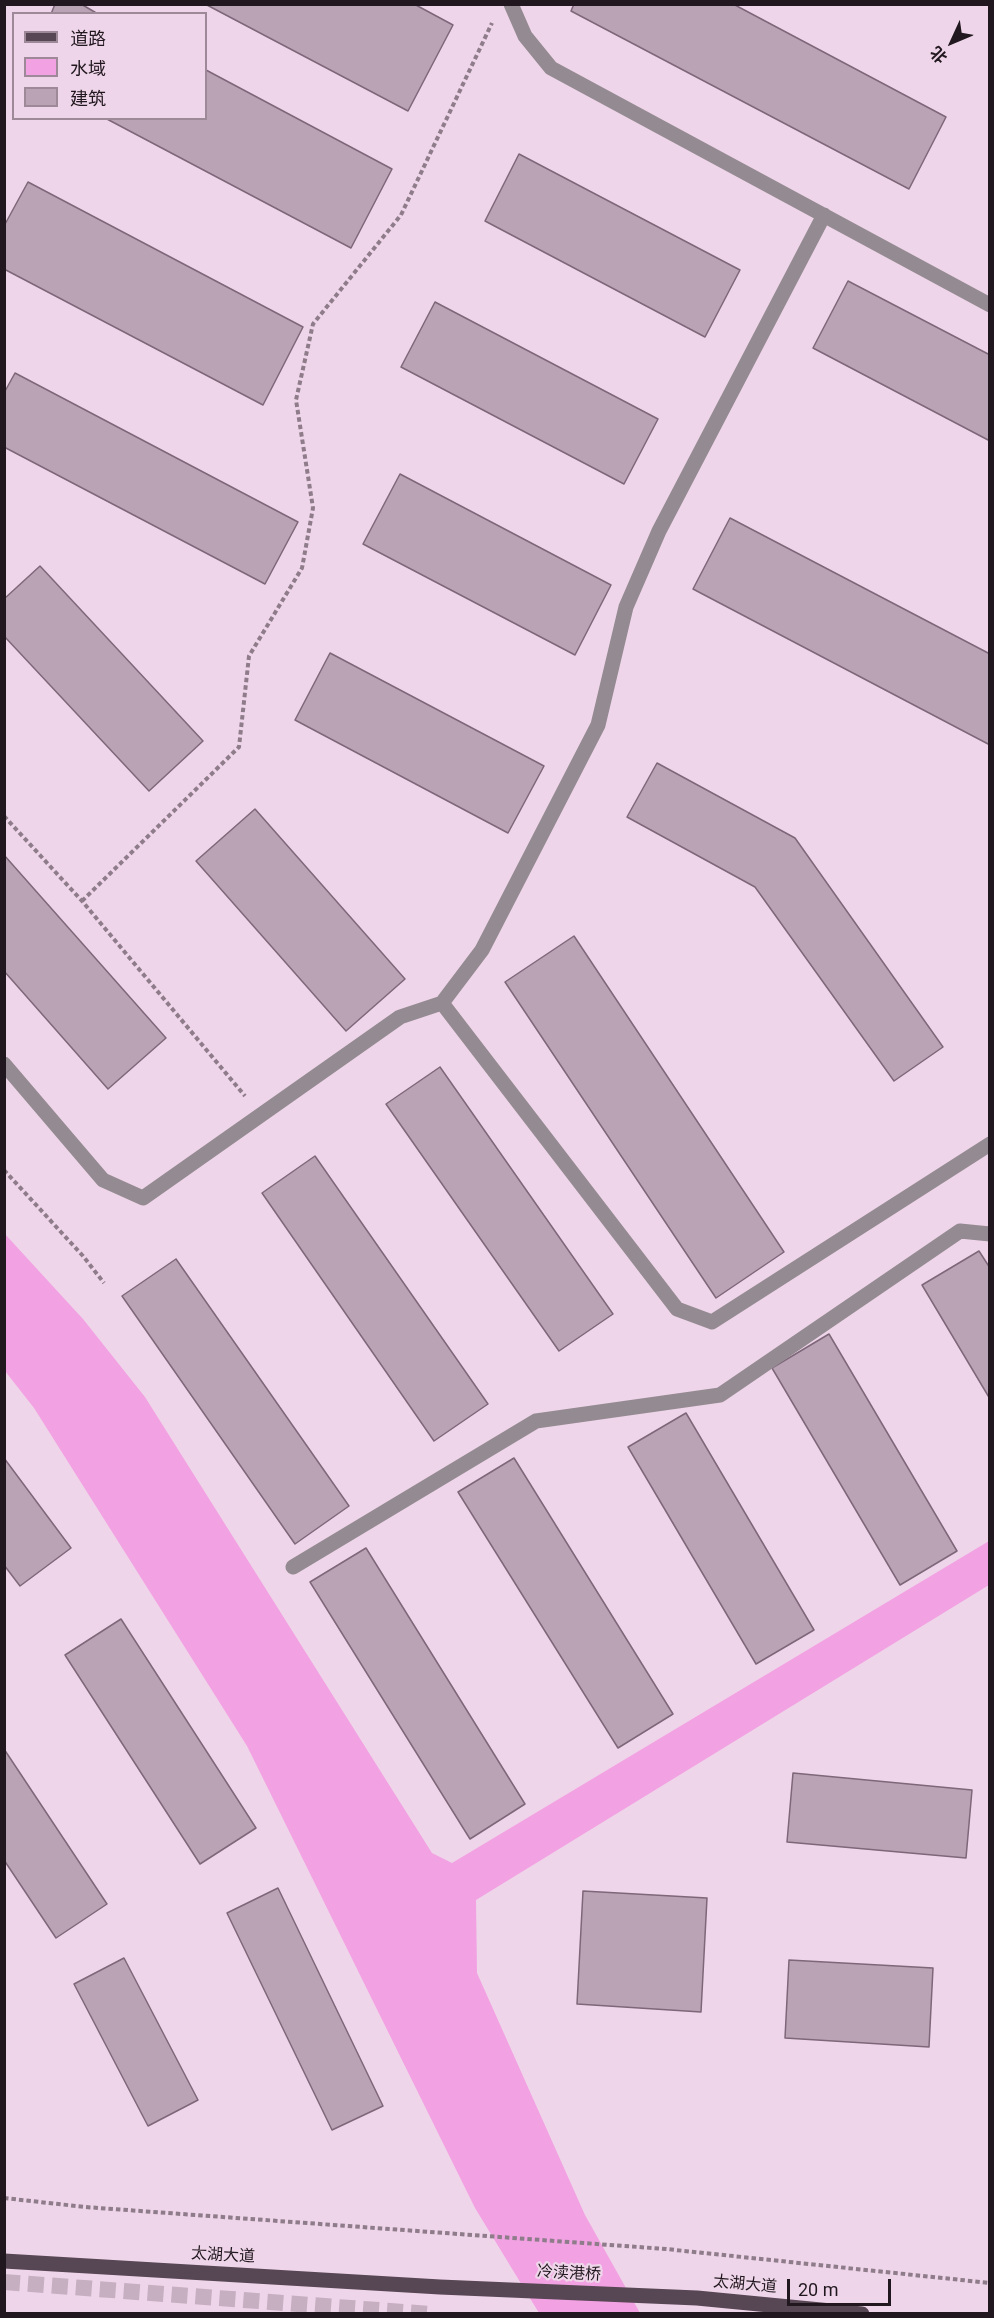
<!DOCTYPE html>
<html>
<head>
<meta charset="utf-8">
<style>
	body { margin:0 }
	#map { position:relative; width:994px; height:2318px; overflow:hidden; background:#efd5e9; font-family:Roboto,"Noto Sans SC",sans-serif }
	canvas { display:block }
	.frame { position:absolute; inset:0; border:6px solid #21181f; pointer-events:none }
	.legend { position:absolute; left:12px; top:12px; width:195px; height:108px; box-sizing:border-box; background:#efd5e9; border:2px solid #9d8998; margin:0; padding:8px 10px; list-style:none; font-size:18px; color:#21181f }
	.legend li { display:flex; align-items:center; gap:12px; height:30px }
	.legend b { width:30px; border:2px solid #9d8998 }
	.north { position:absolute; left:922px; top:12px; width:60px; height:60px; -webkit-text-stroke:4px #efd5e9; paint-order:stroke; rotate:226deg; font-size:16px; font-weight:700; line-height:24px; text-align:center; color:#21181f }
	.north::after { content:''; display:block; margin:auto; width:21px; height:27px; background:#21181f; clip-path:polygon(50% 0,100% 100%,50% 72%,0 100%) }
	.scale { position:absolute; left:787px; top:2279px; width:104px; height:27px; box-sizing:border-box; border:3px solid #21181f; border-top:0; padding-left:8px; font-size:18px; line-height:21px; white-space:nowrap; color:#21181f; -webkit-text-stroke:4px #efd5e9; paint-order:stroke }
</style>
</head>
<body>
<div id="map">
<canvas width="994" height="2318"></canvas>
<div class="frame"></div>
<ul class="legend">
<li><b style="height:8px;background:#574654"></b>道路</li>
<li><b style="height:16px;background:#f2a2e3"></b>水域</li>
<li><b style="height:16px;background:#bba3b6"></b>建筑</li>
</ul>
<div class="north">北</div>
<div class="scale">20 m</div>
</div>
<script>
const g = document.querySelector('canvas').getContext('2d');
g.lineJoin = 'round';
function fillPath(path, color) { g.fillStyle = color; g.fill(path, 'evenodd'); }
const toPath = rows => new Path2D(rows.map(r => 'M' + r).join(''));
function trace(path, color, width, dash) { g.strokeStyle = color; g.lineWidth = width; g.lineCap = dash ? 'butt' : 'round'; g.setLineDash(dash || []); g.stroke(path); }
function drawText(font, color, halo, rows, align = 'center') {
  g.font = font + ' Roboto,"Noto Sans SC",sans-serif'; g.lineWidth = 4.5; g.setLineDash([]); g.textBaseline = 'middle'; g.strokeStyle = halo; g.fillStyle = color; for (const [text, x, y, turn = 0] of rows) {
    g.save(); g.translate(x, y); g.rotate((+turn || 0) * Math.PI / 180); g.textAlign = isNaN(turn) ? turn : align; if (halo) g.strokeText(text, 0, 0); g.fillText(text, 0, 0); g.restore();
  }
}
const water = toPath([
	[4,1233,83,1319,145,1397,432,1853,452,1863,989,1541,989,1585,476,1900,477,1973,585,2215,640,2313,539,2313,475,2208,247,1746,34,1408,5,1371]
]);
const building = toPath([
	[55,4,81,4,98,14,51,14,55,4],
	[205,4,414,4,453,25,408,111,205,4],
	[574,4,733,4,946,117,909,189,571,11,574,4],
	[206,70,392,169,351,248,105,118,206,118,206,70],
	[519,154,740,270,705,337,485,221,519,154],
	[28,182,303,327,263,405,4,269,4,226,28,182],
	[848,281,990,355,990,441,813,348,848,281],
	[435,302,658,419,624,484,401,367,435,302],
	[15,373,298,522,265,584,4,447,4,393,15,373],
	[400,474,611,585,575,655,363,544,400,474],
	[730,518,990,654,990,745,693,589,730,518],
	[40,566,203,741,149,791,4,636,4,599,40,566],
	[330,653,544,766,508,833,295,720,330,653],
	[657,763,795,838,943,1047,894,1081,755,887,627,817,657,763],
	[255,809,405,979,346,1031,196,861,255,809],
	[4,855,166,1038,108,1089,4,971,4,855],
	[574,936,784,1252,716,1298,505,982,574,936],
	[440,1067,613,1314,559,1351,386,1104,440,1067],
	[315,1156,488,1404,434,1441,262,1193,315,1156],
	[979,1251,990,1268,990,1399,922,1285,979,1251],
	[176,1259,349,1506,295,1544,122,1296,176,1259],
	[829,1334,957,1551,900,1585,772,1368,829,1334],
	[686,1413,814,1630,756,1664,628,1447,686,1413],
	[4,1458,71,1548,20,1586,4,1565,4,1458],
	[514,1458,673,1714,618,1748,458,1492,514,1458],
	[366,1548,525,1804,470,1839,310,1582,366,1548],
	[121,1619,256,1828,200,1864,65,1655,121,1619],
	[4,1749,107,1904,56,1938,4,1860,4,1749],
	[793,1773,972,1790,966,1858,787,1842,793,1773],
	[278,1888,383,2106,332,2130,227,1913,278,1888],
	[583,1891,707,1898,701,2012,577,2004,583,1891],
	[124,1958,198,2100,148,2126,74,1984,124,1958],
	[789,1960,933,1968,929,2047,785,2038,789,1960]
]);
const trunkTunnel = toPath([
	[4,2282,431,2314]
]);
const path = toPath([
	[4,816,82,901,245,1096],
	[82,901,239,747,249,656,302,568,313,508,296,400,313,324,401,215,492,23],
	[4,1170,83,1256,104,1283],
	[4,2198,85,2207,666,2249,990,2283]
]);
const service = toPath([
	[511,4,525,36,551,68,990,305],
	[442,1003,677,1309,712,1322,990,1144],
	[4,1064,103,1180,143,1198,400,1017,442,1003,482,950,598,725,626,607,659,531,824,215],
	[293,1567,536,1421,720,1395,960,1231,990,1234]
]);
const primary = toPath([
	[4,2261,440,2287,697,2298,862,2314]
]);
const streetNames = [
	["太湖大道",223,2256,3],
	["冷渎港桥",569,2274,3],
	["太湖大道",745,2285,5]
];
fillPath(water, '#f2a2e3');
fillPath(building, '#bba3b6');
trace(building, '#7e6779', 1.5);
trace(trunkTunnel, '#c6afc1', 16, [16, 8]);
trace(path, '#8e7c8a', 4, [4.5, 3]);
trace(service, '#948a92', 15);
trace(primary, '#574654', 15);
drawText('16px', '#21181f', '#efd5e9', streetNames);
</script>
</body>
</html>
